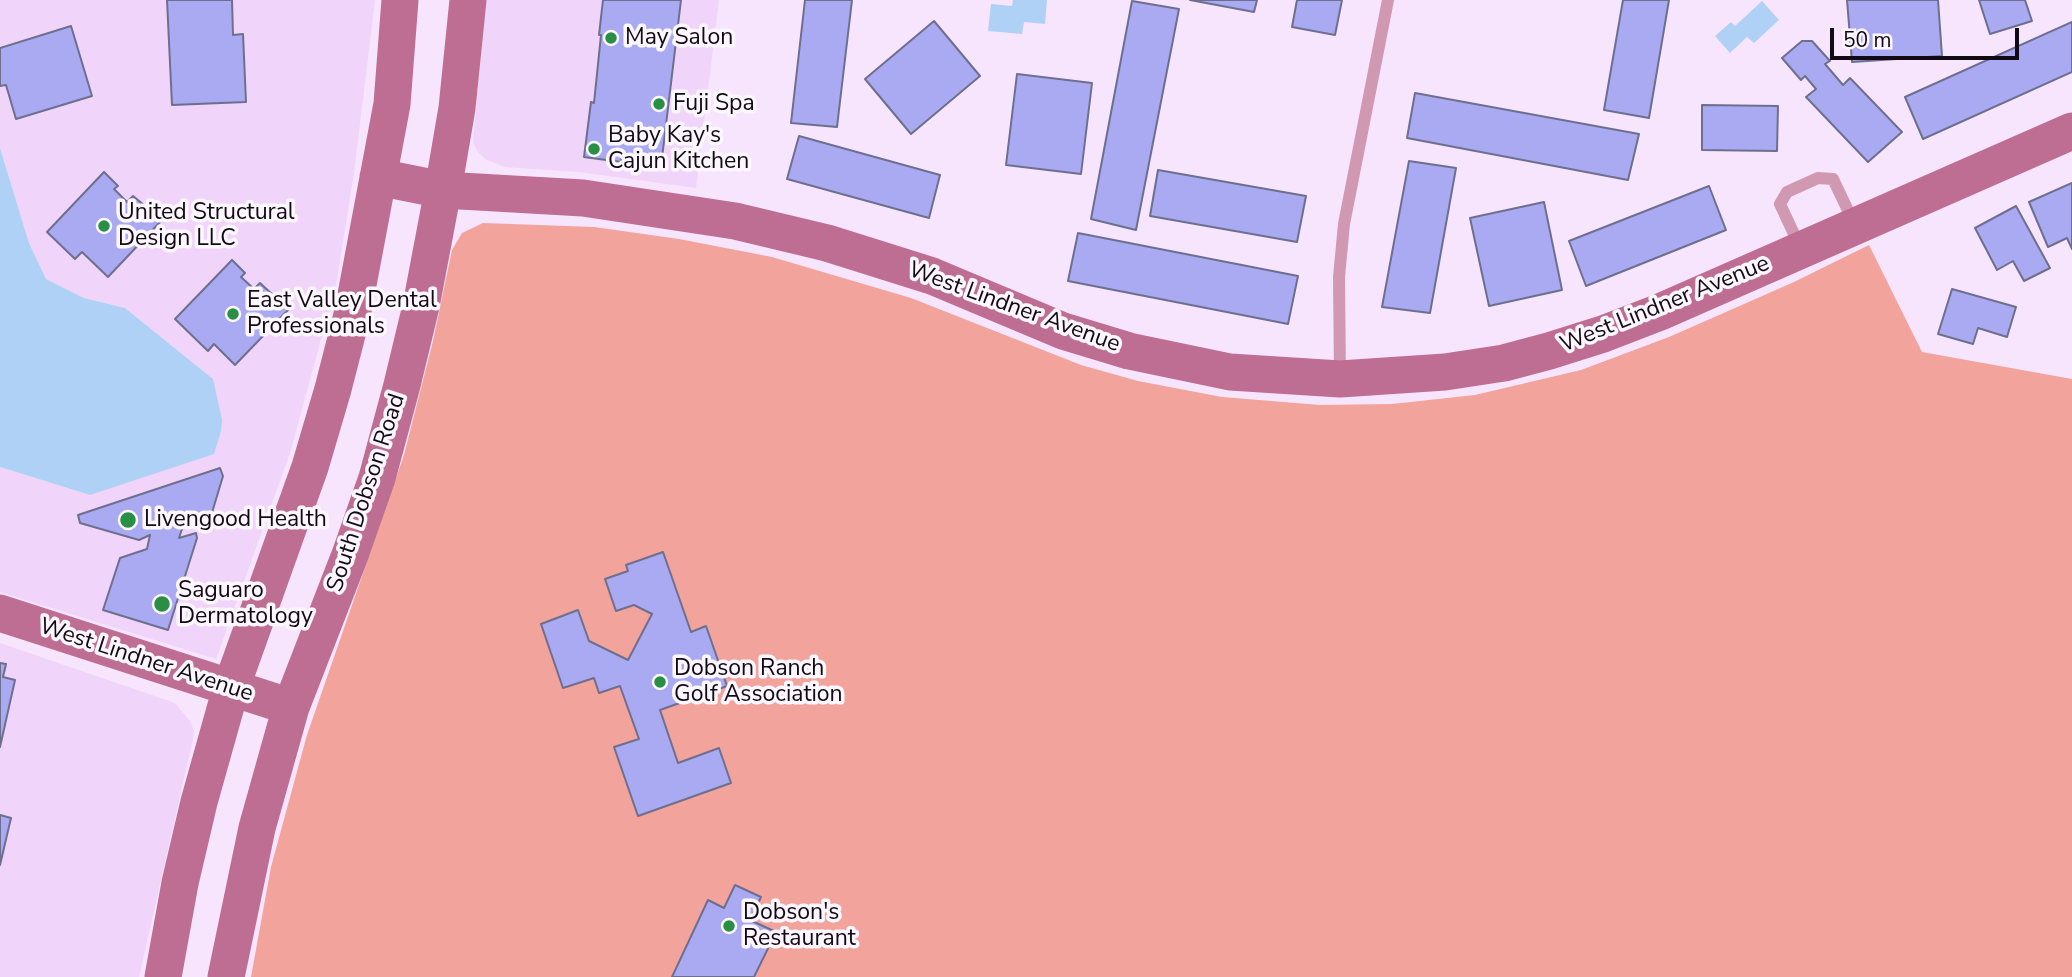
<!DOCTYPE html>
<html>
<head>
<meta charset="utf-8">
<style>
	body { margin:0 }
	#map { position:relative; width:2072px; height:977px; overflow:hidden; background:#f7e5fd; font-family:"Nunito Sans",sans-serif }
	canvas { display:block }
	.scale { position:absolute; left:1830px; top:28px; width:189px; height:32px; box-sizing:border-box; border:4px solid #110a14; border-top:0; padding-left:9px; font-size:21px; line-height:24px; white-space:nowrap; color:#110a14; -webkit-text-stroke:5px #fcf7fe; paint-order:stroke }
</style>
</head>
<body>
<div id="map">
<canvas width="2072" height="977"></canvas>
<div class="scale">50 m</div>
</div>
<script>
const g = document.querySelector('canvas').getContext('2d');
g.lineJoin = 'round';
function fillPath(path, color) { g.fillStyle = color; g.fill(path, 'evenodd'); }
const toPath = rows => new Path2D(rows.map(r => 'M' + r).join(''));
function trace(path, color, width, dash) { g.strokeStyle = color; g.lineWidth = width; g.lineCap = dash ? 'butt' : 'round'; g.setLineDash(dash || []); g.stroke(path); }
function drawText(font, color, halo, rows, align = 'center') {
  g.font = font + ' "Nunito Sans",sans-serif'; g.lineWidth = 7; g.setLineDash([]); g.textBaseline = 'middle'; g.strokeStyle = halo; g.fillStyle = color; for (const [text, x, y, turn = 0] of rows) {
    g.save(); g.translate(x, y); g.rotate((+turn || 0) * Math.PI / 180); g.textAlign = isNaN(turn) ? turn : align; if (halo) g.strokeText(text, 0, 0); g.fillText(text, 0, 0); g.restore();
  }
}
const built = toPath([
	[0,0,375,0,354,173,336,285,290,453,216,659,0,592,0,467,90,495,213,379,125,308,84,298,46,279,29,243,0,148],
	[486,0,719,0,696,188,579,172,504,167,485,159,478,152,473,143],
	[0,643,175,703,190,721,194,731,192,743,139,977,0,977]
]);
const green = toPath([
	[483,223,594,227,679,239,772,257,911,298,1081,365,1138,381,1222,397,1320,405,1392,404,1475,395,1581,370,1669,337,1794,282,1869,245,1922,352,2072,379,2072,977,251,977,271,867,307,735,404,455,433,341,452,250,462,233]
]);
const water = toPath([
	[1013,0,1047,0,1045,24,1024,22,1022,34,988,31,991,4,1012,6],
	[1762,1,1779,20,1754,43,1747,37,1730,53,1715,36,1731,22,1735,26],
	[0,148,29,243,46,279,84,298,125,308,213,379,222,420,221,431,214,454,90,495,0,467]
]);
const building = toPath([
	[167,0,232,0,233,35,243,34,246,102,172,105,167,0],
	[603,0,681,0,662,158,622,153,621,162,584,157,591,102,594,103,601,35,599,35,603,0],
	[805,0,852,0,837,127,791,123,805,0],
	[1190,0,1257,0,1254,12,1190,0],
	[1297,0,1342,0,1335,35,1292,27,1297,0],
	[1623,0,1669,0,1649,118,1604,110,1623,0],
	[1847,0,1938,0,1942,56,1852,62,1847,0],
	[1979,0,2025,0,2032,21,1990,34,1979,0],
	[1132,1,1179,9,1136,230,1091,219,1132,1],
	[934,21,980,76,911,134,865,79,934,21],
	[2072,22,2072,72,1923,139,1905,97,2072,22],
	[71,26,92,96,16,119,6,85,0,86,0,48,71,26],
	[1802,41,1812,41,1830,61,1825,64,1843,85,1850,78,1902,132,1868,162,1806,97,1816,89,1805,76,1801,80,1782,58,1802,41],
	[1017,74,1092,83,1081,174,1006,165,1017,74],
	[1415,93,1639,134,1628,180,1407,138,1415,93],
	[1702,105,1778,106,1777,151,1702,150,1702,105],
	[799,136,940,175,929,218,787,179,799,136],
	[1409,161,1456,168,1430,313,1382,307,1409,161],
	[1158,170,1306,196,1297,242,1150,216,1158,170],
	[104,172,118,186,114,189,127,202,133,196,162,220,108,277,82,252,75,259,47,232,104,172],
	[2072,183,2072,249,2067,238,2048,247,2029,202,2072,183],
	[1709,186,1726,230,1586,286,1569,241,1709,186],
	[1544,202,1562,290,1489,306,1470,218,1544,202],
	[2016,206,2050,268,2024,281,2013,261,1997,270,1975,228,2016,206],
	[1078,233,1298,276,1288,324,1068,281,1078,233],
	[232,260,245,273,241,277,254,289,260,283,275,297,277,295,290,308,235,365,214,344,208,351,175,319,232,260],
	[1952,289,2016,307,2007,337,1978,328,1973,344,1938,334,1952,289],
	[220,468,223,476,211,516,183,526,179,538,196,533,197,538,168,630,103,610,120,558,147,549,150,535,139,540,80,523,78,515,220,468],
	[663,552,691,632,706,626,727,686,660,710,678,763,719,748,731,783,638,816,614,747,639,739,620,686,599,693,594,678,563,688,541,624,578,610,589,641,628,660,652,614,634,605,616,611,605,579,628,571,626,565,663,552],
	[0,663,6,664,3,677,15,680,0,747,0,663],
	[0,815,11,818,0,865,0,815],
	[735,885,761,897,750,920,776,932,754,977,672,977,708,900,724,908,735,885]
]);
const lane = toPath([
	[1801,249,1780,204,1787,192,1818,178,1833,179,1854,223],
	[1340,377,1339,277,1344,224,1388,0]
]);
const secondary = toPath([
	[378,177,443,190,583,198,735,221,827,243,932,276,1063,331,1129,351,1230,372,1340,379,1445,372,1504,363,1549,351,1603,334,1660,312,2072,131],
	[0,613,291,707],
	[163,977,180,883,199,802,231,688,310,467,333,389,353,311,392,104,400,0],
	[226,977,257,828,291,707,350,555,377,478,402,385,421,306,443,190,457,108,468,0]
]);
const markers = [
	[611,38,7,"#288f45"],
	[659,104,7,"#288f45"],
	[594,149,7,"#288f45"],
	[104,226,7,"#288f45"],
	[233,314,7,"#288f45"],
	[128,520,9,"#288f45"],
	[162,604,9,"#288f45"],
	[660,682,7,"#288f45"],
	[729,926,7,"#288f45"]
];
const poiNames = [
	["May Salon",625,38],
	["Fuji Spa",673,104],
	["Baby Kay's",608,136],
	["Cajun Kitchen",608,162],
	["United Structural",118,213],
	["Design LLC",118,239],
	["East Valley Dental",247,301],
	["Professionals",247,327],
	["Livengood Health",144,520],
	["Saguaro",178,591],
	["Dermatology",178,617],
	["Dobson Ranch",674,669],
	["Golf Association",674,695],
	["Dobson's",743,913],
	["Restaurant",743,939]
];
const streetNames = [
	["West Lindner Avenue",1665,305,-22],
	["West Lindner Avenue",1014,308,20],
	["South Dobson Road",367,493,-72],
	["West Lindner Avenue",146,661,18]
];
fillPath(built, '#f0d4f9');
fillPath(green, '#f2a39b');
fillPath(water, '#afd1f5');
fillPath(building, '#aaaaf3');
trace(building, '#6e6f8e', 2);
trace(lane, '#d199b1', 12);
trace(secondary, '#bf6e93', 37);
for (const [x, y, r, color] of markers) { const dot = new Path2D(); dot.arc(x, y, r, 0, 2 * Math.PI); g.fillStyle = color; g.fill(dot); trace(dot, '#fcf7fe', 2.5); }
drawText('23px', '#110a14', '#fcf7fe', poiNames, 'left');
drawText('23px', '#110a14', '#fcf7fe', streetNames);
</script>
</body>
</html>
